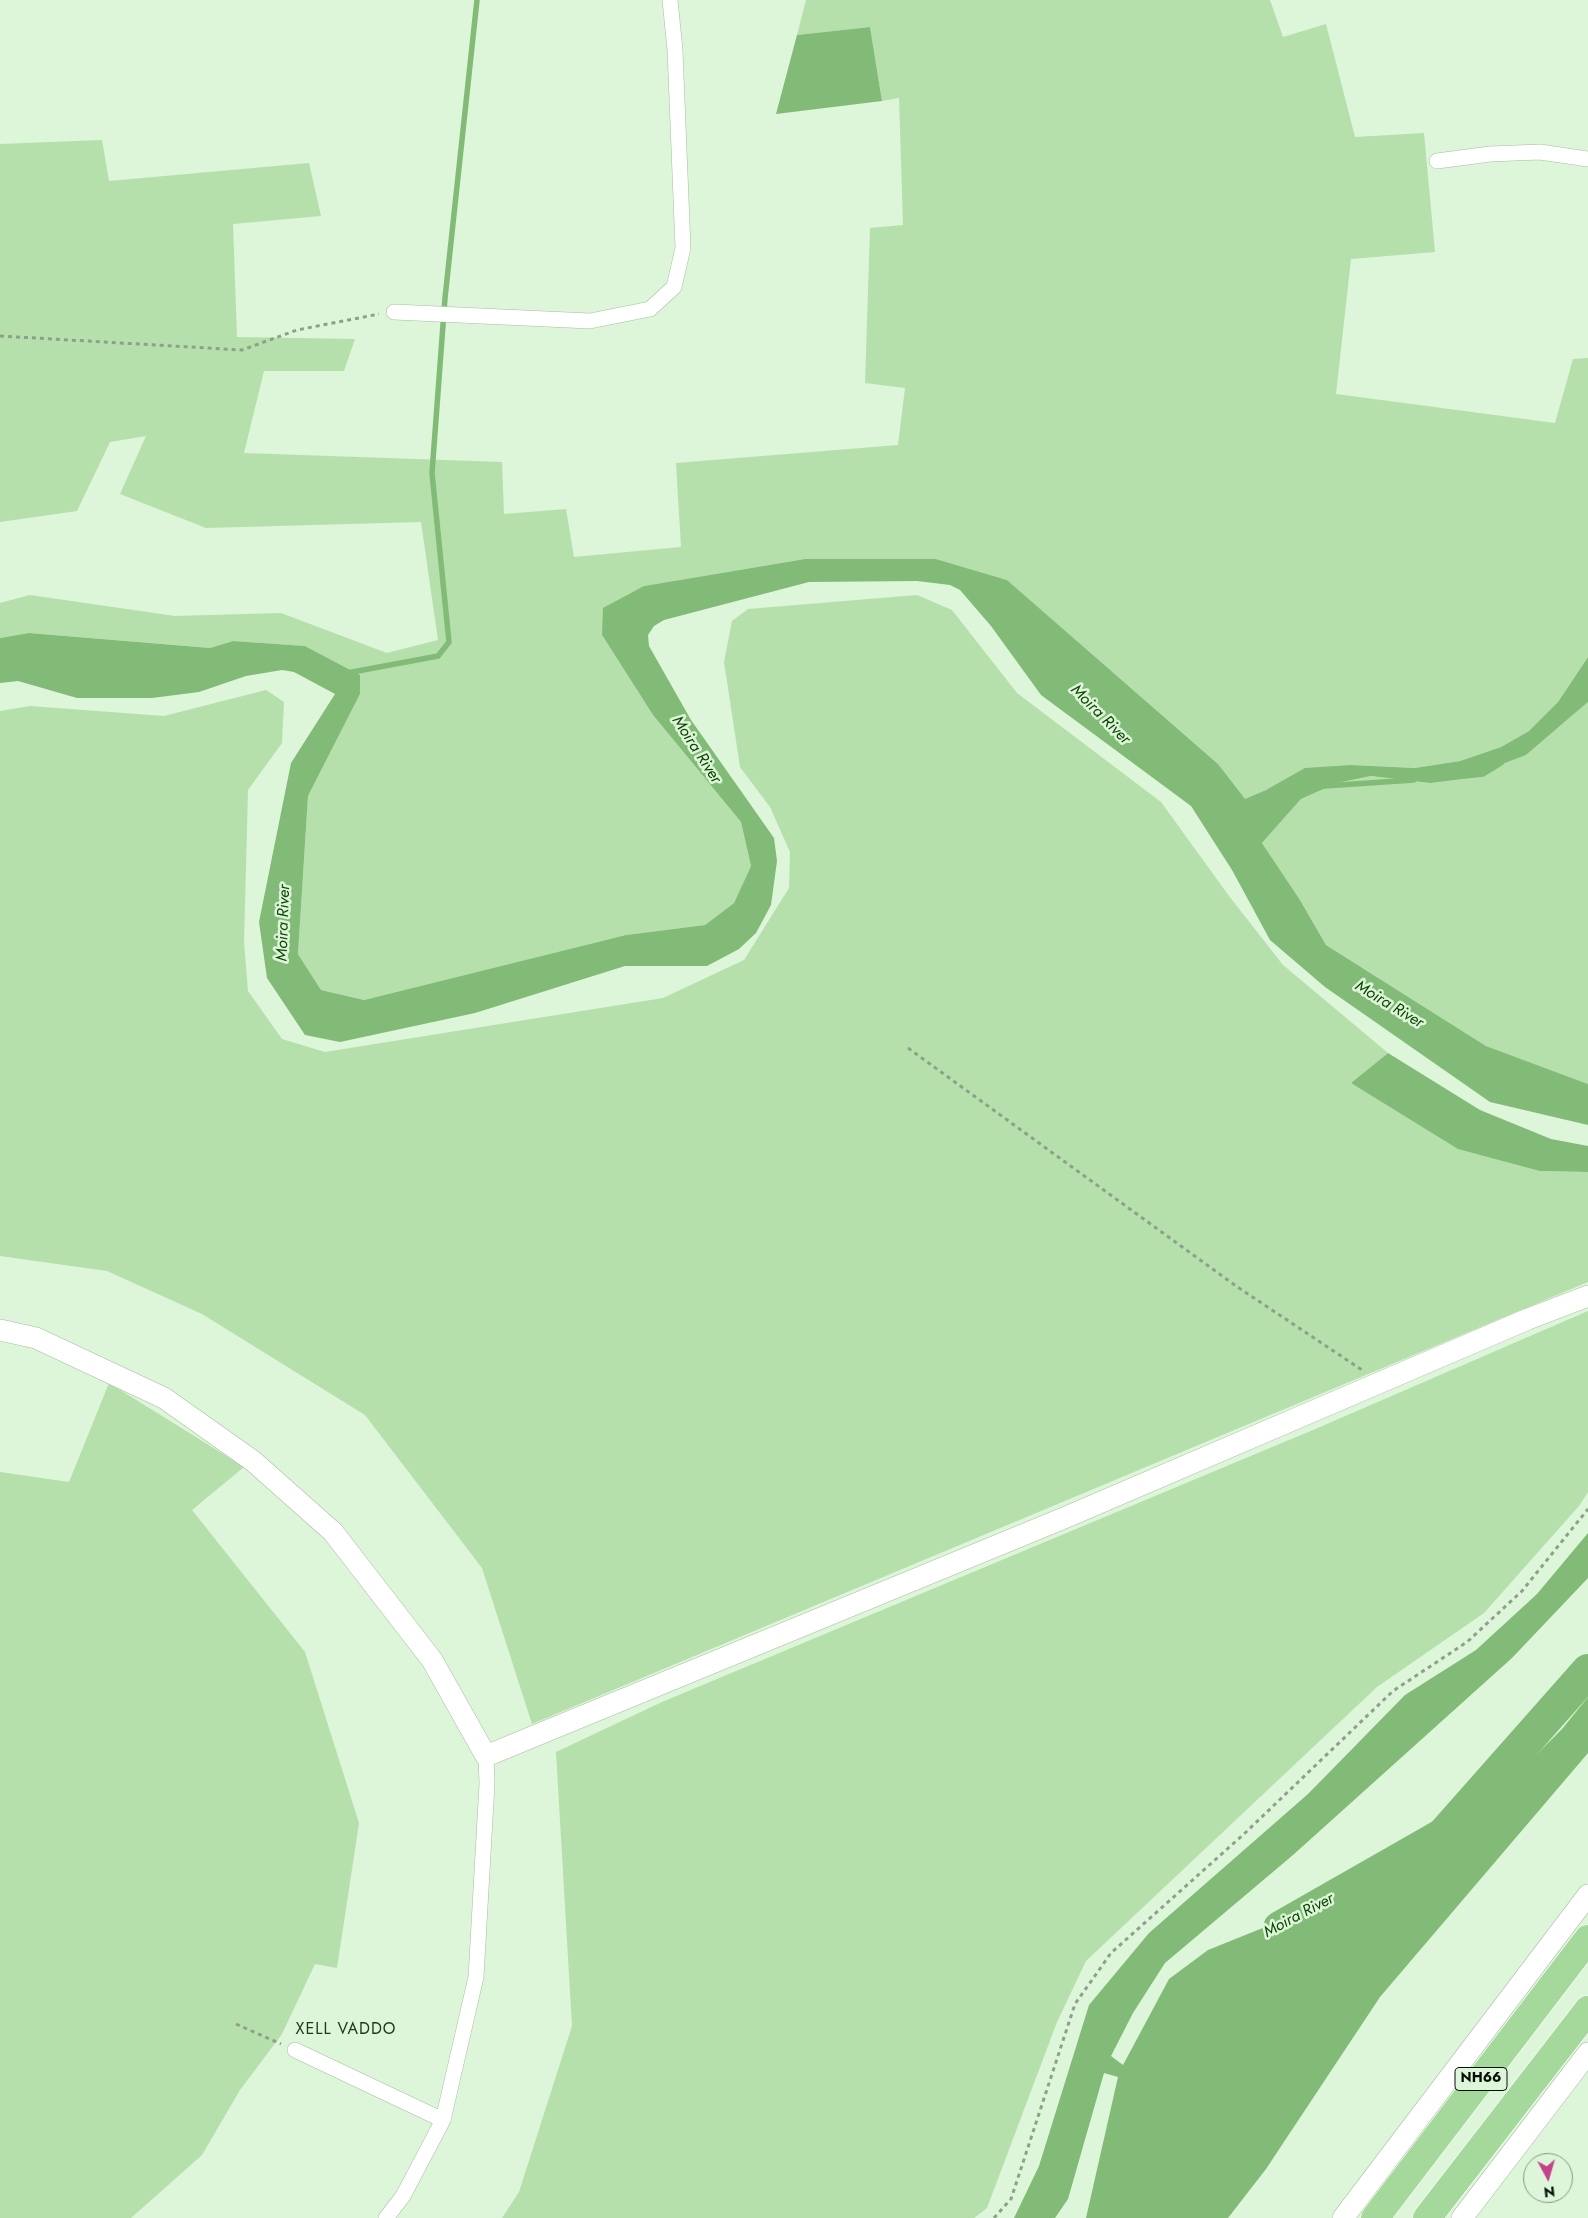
<!DOCTYPE html>
<html>
<head>
<meta charset="utf-8">
<style>
	body { margin:0 }
	#map { position:relative; width:1588px; height:2218px; overflow:hidden; background:#ddf5d8; font-family:Jost,sans-serif }
	canvas { display:block }
	.north { position:absolute; left:1523px; top:2153px; width:50px; height:50px; box-sizing:border-box; background:#ddf5d8; border:1px solid #879984; border-radius:50%; rotate:174deg; font-size:14px; font-weight:700; line-height:20px; text-align:center; color:#070e06 }
	.north::after { content:''; display:block; margin:auto; width:18px; height:22px; background:#c5428a; clip-path:polygon(50% 0,100% 100%,50% 72%,0 100%) }
</style>
</head>
<body>
<div id="map">
<canvas width="1588" height="2218"></canvas>
<div class="north">N</div>
</div>
<script>
const g = document.querySelector('canvas').getContext('2d');
g.lineJoin = 'round';
function fillPath(path, color) { g.fillStyle = color; g.fill(path, 'evenodd'); }
const toPath = rows => new Path2D(rows.map(r => 'M' + r).join(''));
function trace(path, color, width, dash) { g.strokeStyle = color; g.lineWidth = width; g.lineCap = dash ? 'butt' : 'round'; g.setLineDash(dash || []); g.stroke(path); }
function drawText(font, color, halo, rows, align = 'center') {
  g.font = font + ' Jost,sans-serif'; g.lineWidth = 5; g.setLineDash([]); g.textBaseline = 'middle'; g.strokeStyle = halo; g.fillStyle = color; for (const [text, x, y, turn = 0] of rows) {
    g.save(); g.translate(x, y); g.rotate((+turn || 0) * Math.PI / 180); g.textAlign = isNaN(turn) ? turn : align; if (halo) g.strokeText(text, 0, 0); g.fillText(text, 0, 0); g.restore();
  }
}
const green = toPath([
	[806,0,1270,0,1283,37,1326,24,1355,137,1424,133,1435,252,1351,259,1336,394,1555,423,1573,359,1588,358,1588,657,1558,702,1529,731,1501,747,1460,761,1415,768,1351,765,1266,790,1244,800,1218,764,1007,580,936,559,805,559,644,586,602,635,653,715,741,822,751,866,734,903,705,925,626,935,364,1000,321,990,298,954,308,796,360,694,360,675,305,646,233,641,210,648,29,633,0,638,0,603,30,595,175,616,281,613,387,653,438,640,421,522,206,528,120,494,146,436,110,442,77,511,0,522,0,144,102,140,109,181,309,163,321,216,233,224,237,337,355,339,344,371,264,371,244,453,502,462,504,514,566,509,574,557,681,547,676,463,898,445,905,388,865,383,870,228,903,225,899,98,882,101,870,27,797,35],
	[917,595,952,610,1017,693,1161,802,1229,896,1283,965,1388,1053,1351,1083,1540,1171,1588,1172,1588,1282,532,1724,482,1568,365,1415,202,1314,107,1271,0,1256,0,711,30,706,164,716,266,690,284,702,282,743,248,790,244,942,248,991,282,1039,325,1052,663,998,744,960,789,888,790,852,770,807,740,767,724,662,732,621,748,609],
	[1588,702,1588,1084,1486,1046,1326,945,1300,900,1262,843,1301,799,1337,783,1371,776,1430,783,1526,755],
	[1588,1311,1588,1492,1579,1506,1484,1613,1377,1687,1086,1961,1057,2022,987,2208,974,2218,502,2218,519,2192,572,2026,556,1752,662,1702,1313,1430],
	[109,1383,244,1467,192,1510,305,1652,359,1823,337,1968,315,1964,282,2034,240,2090,202,2155,131,2218,0,2218,0,1472,69,1482]
]);
const water = toPath([
	[870,27,882,101,776,114,797,35],
	[805,559,936,559,1007,580,1218,764,1245,799,1266,790,1305,768,1351,765,1415,768,1460,761,1501,747,1529,731,1558,702,1588,657,1588,702,1526,755,1462,779,1430,783,1371,776,1337,783,1301,799,1262,843,1300,900,1326,945,1486,1046,1588,1084,1588,1125,1490,1102,1325,987,1270,940,1232,870,1191,806,1041,695,991,626,960,590,950,585,917,581,809,582,664,620,654,626,648,635,649,646,691,720,774,838,777,861,771,905,756,933,739,949,707,966,625,966,475,1013,340,1042,305,1035,267,978,259,922,291,763,335,694,294,672,282,670,246,676,199,692,152,698,77,698,18,681,0,683,0,638,29,633,210,648,233,641,305,646,360,675,360,694,308,796,298,954,321,990,364,1000,626,935,705,925,734,903,751,866,741,822,653,715,602,635,603,608,644,586],
	[1388,1053,1480,1110,1551,1139,1588,1146,1588,1172,1540,1171,1458,1149,1351,1083],
	[1588,1533,1588,1578,1512,1658,1293,1855,1165,1963,1133,2013,1111,2056,1123,2065,1169,1979,1208,1950,1367,1886,1456,1835,1562,1729,1588,1697,1588,1753,1380,1997,1266,2169,1228,2218,1086,2218,1118,2077,1104,2073,1068,2199,1055,2218,1014,2218,1039,2166,1089,2005,1149,1933,1308,1794,1405,1695,1476,1650,1537,1594]
]);
const stream = toPath([
	[347,673,438,656,449,642,432,473,445,298,477,0],
	[1464,776,1483,774,1501,763],
	[1324,786,1414,780]
]);
const river = toPath([
	[1280,1928,1443,1835,1588,1671]
]);
const path = toPath([
	[0,336,242,350,297,330,379,314],
	[908,1048,1236,1286,1362,1370],
	[236,2024,281,2044],
	[994,2218,1011,2199,1075,2004,1111,1953,1244,1834,1393,1691,1467,1642,1522,1591,1588,1509]
]);
const street = toPath([
	[1437,161,1490,154,1540,152,1588,159],
	[394,312,590,321,650,309,674,287,683,248,675,50,670,0],
	[295,2050,443,2120],
	[386,2218,403,2196,443,2120,476,1977,487,1784,486,1756]
]);
const secondary = toPath([
	[0,1330,36,1338,164,1398,253,1461,333,1532,432,1660,486,1756,1064,1518,1528,1319,1588,1296],
	[1343,2218,1588,1895],
	[1462,2218,1588,2053]
]);
const highway = toPath([
	[1375,2218,1588,1939],
	[1427,2218,1588,2010]
]);
const shields = [
	[1481,2079,52]
];
const shieldNames = [
	["NH66",1481,2079]
];
const waterNames = [
	["Moira River",1100,715,45],
	["Moira River",696,750,57],
	["Moira River",284,923,-88],
	["Moira River",1389,1005,31],
	["Moira River",1299,1916,-28]
];
const neighbourhoodNames = [
	["XELL VADDO",346,2030]
];
fillPath(green, '#b5e0ac');
fillPath(water, '#82bb77');
trace(stream, '#82bb77', 5.5);
trace(river, '#82bb77', 34);
trace(street, '#a8bea3', 16);
trace(secondary, '#a8bea3', 22);
trace(highway, '#fff', 29);
trace(path, '#8ea08a', 3, [4, 4]);
trace(street, '#fff', 15);
trace(secondary, '#fff', 21);
trace(highway, '#a5d89b', 28);
for (const [x, y, w] of shields) { const box = new Path2D(); box.roundRect(x - w / 2, y - 11.5, w, 23, 4); g.fillStyle = '#ddf5d8'; g.fill(box); trace(box, '#070e06', 1); }
drawText('bold 14px', '#070e06', null, shieldNames);
drawText('italic 16px', '#0c4600', '#ddf5d8', waterNames);
g.letterSpacing = '1px';
drawText('16px', '#233620', '#ddf5d8', neighbourhoodNames);
g.letterSpacing = '0px';
</script>
</body>
</html>
